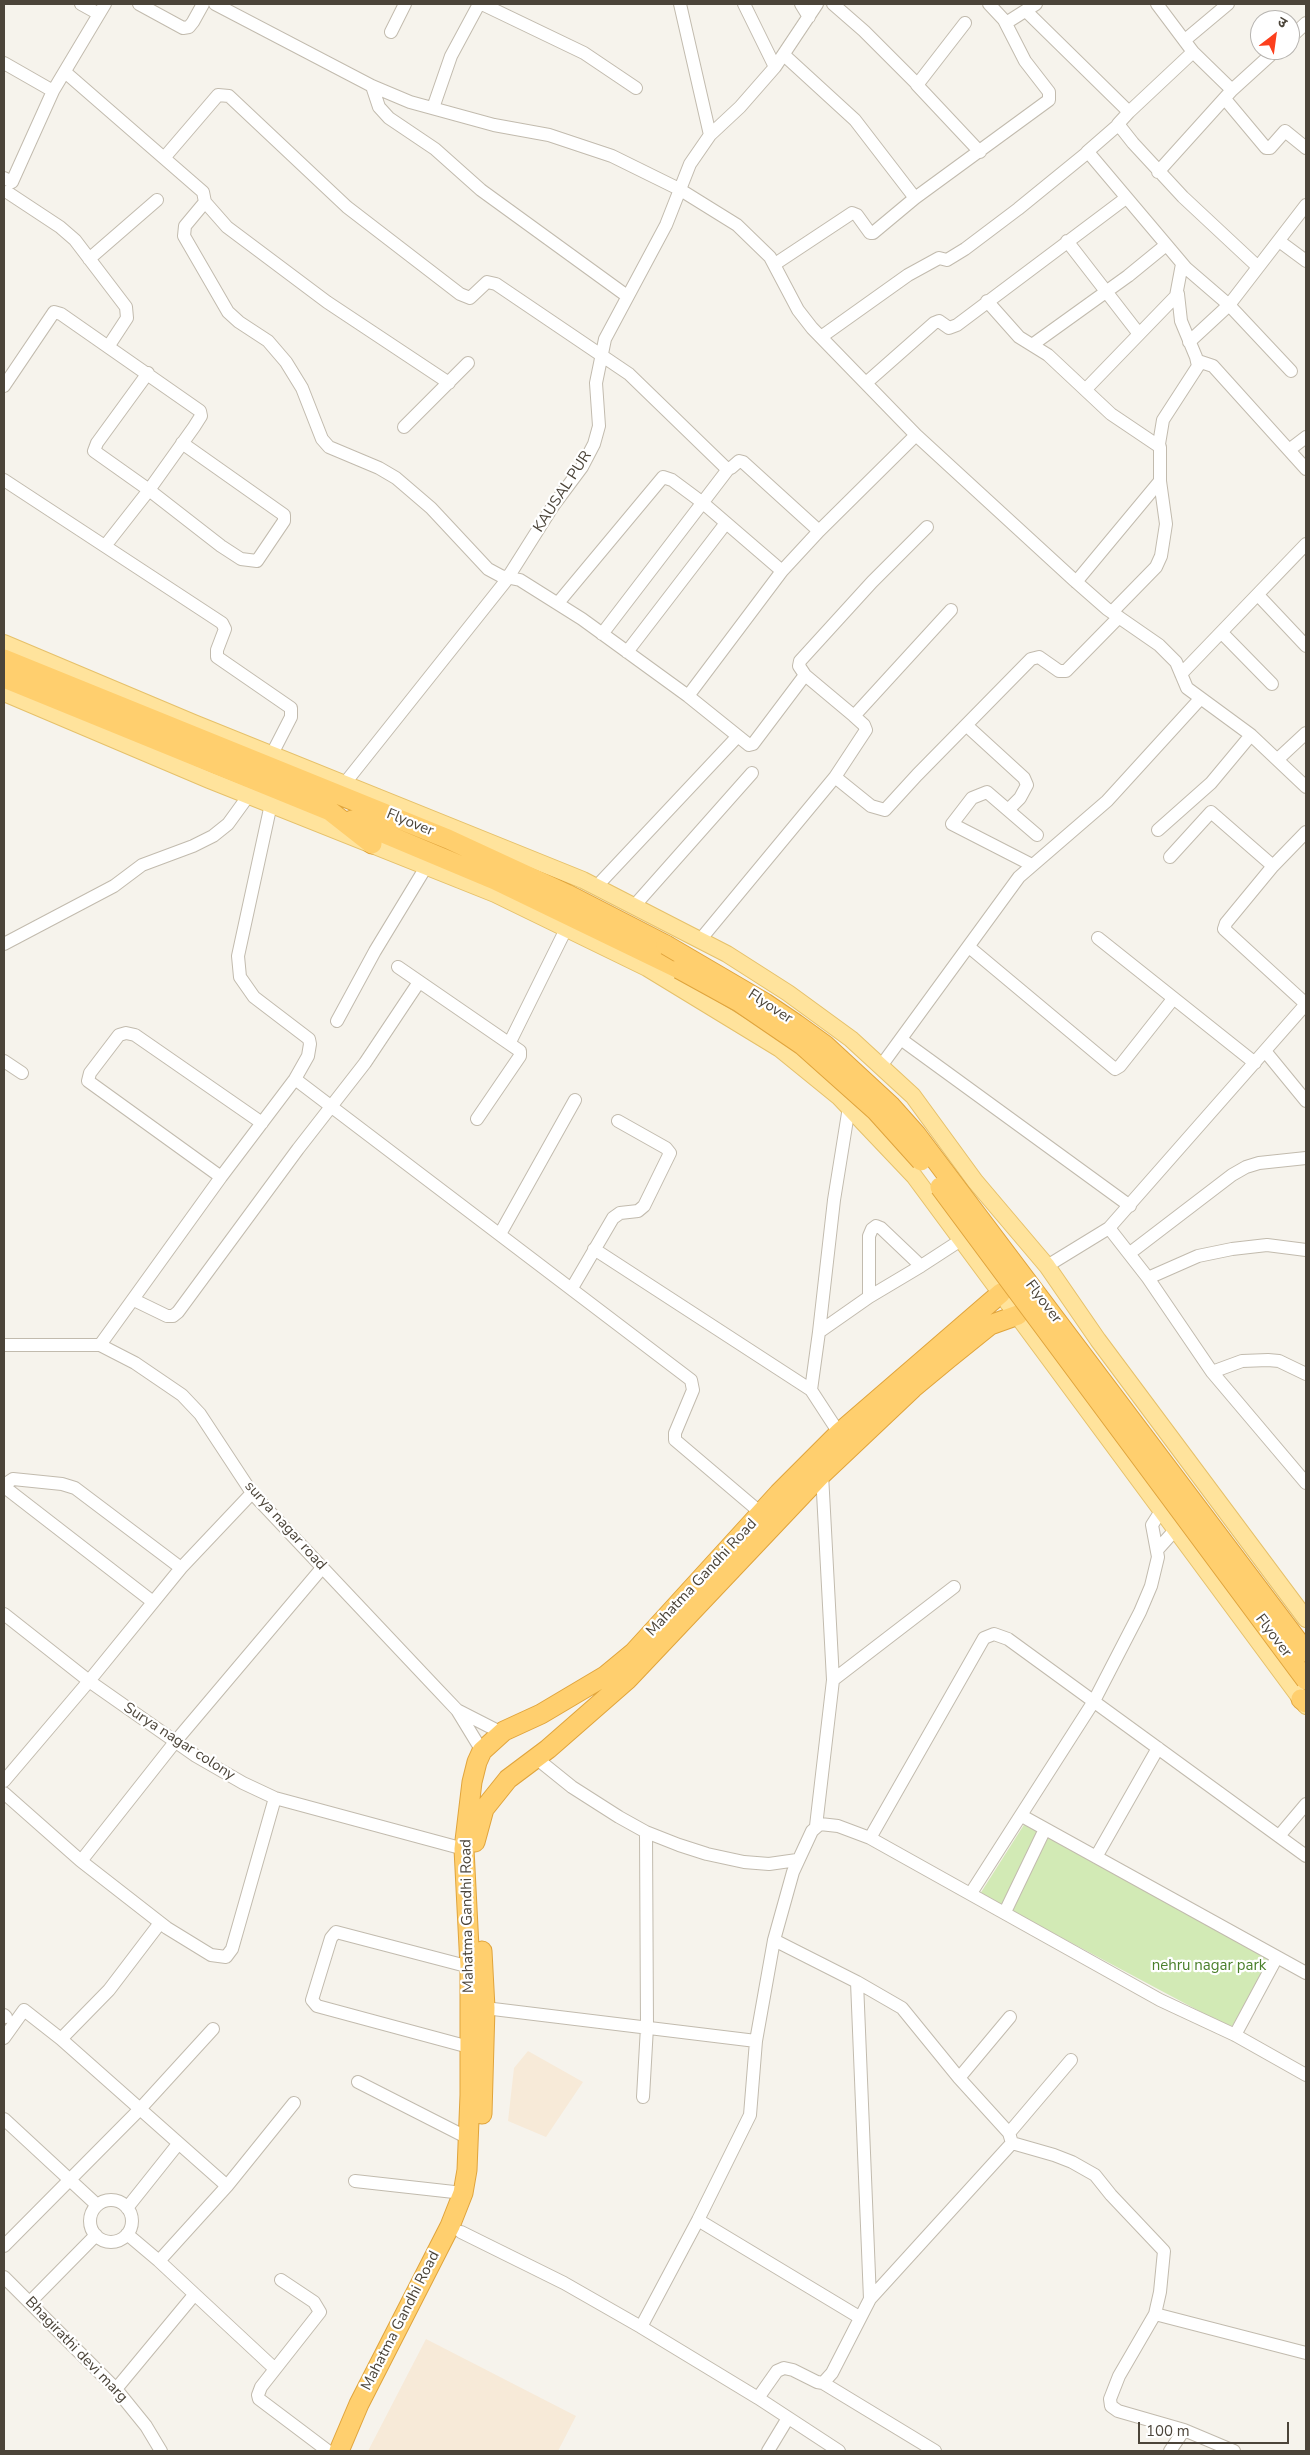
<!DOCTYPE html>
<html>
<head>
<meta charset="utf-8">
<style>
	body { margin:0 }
	#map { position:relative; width:1310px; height:2455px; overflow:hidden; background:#f6f3ec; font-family:"Nunito Sans","Noto Sans Devanagari",sans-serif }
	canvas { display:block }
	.frame { position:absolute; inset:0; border:5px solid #4b4439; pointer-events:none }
	.north { position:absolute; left:1250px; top:10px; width:50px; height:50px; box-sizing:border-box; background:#fff; border:1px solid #b7b4b0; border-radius:50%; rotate:30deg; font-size:14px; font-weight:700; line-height:20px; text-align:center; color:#4b4439 }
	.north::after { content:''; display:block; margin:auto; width:18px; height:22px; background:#fc3f1d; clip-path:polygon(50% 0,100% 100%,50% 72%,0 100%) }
	.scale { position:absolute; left:1138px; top:2422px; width:151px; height:22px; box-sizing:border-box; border:2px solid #4b4439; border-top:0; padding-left:6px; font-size:15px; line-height:18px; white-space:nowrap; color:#4b4439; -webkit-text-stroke:4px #fff; paint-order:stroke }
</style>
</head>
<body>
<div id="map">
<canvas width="1310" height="2455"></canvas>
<div class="frame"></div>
<div class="north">उ</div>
<div class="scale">100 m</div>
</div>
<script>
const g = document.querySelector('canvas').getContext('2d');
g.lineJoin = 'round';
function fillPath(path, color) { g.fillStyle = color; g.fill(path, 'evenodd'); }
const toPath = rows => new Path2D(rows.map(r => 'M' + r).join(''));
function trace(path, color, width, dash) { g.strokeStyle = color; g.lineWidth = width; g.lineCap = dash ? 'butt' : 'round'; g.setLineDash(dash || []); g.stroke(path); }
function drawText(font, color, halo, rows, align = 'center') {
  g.font = font + ' "Nunito Sans",sans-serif'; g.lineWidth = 4.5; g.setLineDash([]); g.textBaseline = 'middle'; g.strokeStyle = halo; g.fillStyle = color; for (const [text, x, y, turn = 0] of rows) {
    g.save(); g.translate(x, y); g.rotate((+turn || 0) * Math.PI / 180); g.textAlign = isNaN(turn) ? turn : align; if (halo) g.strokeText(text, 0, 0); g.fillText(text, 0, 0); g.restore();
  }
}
const commercial = toPath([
	[528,2051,583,2082,546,2137,508,2121,514,2068],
	[426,2339,576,2416,558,2451,368,2451]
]);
const green = toPath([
	[1027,1820,1276,1951,1231,2028,980,1894]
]);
const minor = toPath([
	[81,4,99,14],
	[139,4,183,28,189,27,193,22,203,4],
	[215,4,372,86,410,102,494,125,549,135,612,156,679,189,737,225,770,257,798,310,812,328,916,435,1074,580,1107,609,1159,645,1176,662,1187,688,1251,735,1306,787],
	[482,4,584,53,636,88],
	[680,4,710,135],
	[744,4,775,67],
	[801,4,809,17],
	[833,4,864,31,917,84],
	[1157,4,1193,52,1232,90,1158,172],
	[1026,11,1129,112,1193,52],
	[965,23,917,85,980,152],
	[1006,23,1036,4],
	[391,32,405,4],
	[1290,38,1306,23],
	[1185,40,1228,4],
	[784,55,855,120,915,198],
	[4,63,53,91,105,4],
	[65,72,203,192,205,202,227,227,327,302,449,383],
	[372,86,379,107,389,118,435,149,481,190,627,296],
	[1232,90,1276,50],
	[1225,99,1266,148,1270,148,1285,131,1306,148],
	[433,108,451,56,479,4],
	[1129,112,1118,124,1133,143,1183,197,1258,267],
	[1087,152,1118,125],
	[164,158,218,95,229,96,347,207,460,294,470,298,487,282,496,284,629,374,726,468,731,468,739,461,743,462,819,531],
	[4,178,12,182,53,91],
	[7,192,60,227,75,240,126,307,127,318,108,347],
	[205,202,185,226,184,236,228,312,239,322,268,341,286,362,302,388,322,439,329,447,379,468,396,478,431,508,488,569,501,576,520,580,582,619,688,696,749,745,753,744,805,675],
	[1067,241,1139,334],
	[1279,241,1306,261],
	[89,259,157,200],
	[775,264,852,213,857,215,870,233,873,233,915,198,1049,100,1049,92,1025,61,1004,20,989,4],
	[987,301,1019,337,1048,355,1111,414,1160,447,1160,481,1166,524,1161,556,1156,567,1112,612],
	[821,337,908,275,939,258,947,260,965,249,1018,209,1088,152,1186,268,1229,305,1291,371],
	[1189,342,1229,305,1306,205],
	[1032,345,1128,276,1166,245],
	[1198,361,1213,366,1306,469],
	[148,373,97,443,94,451,149,490,221,546,241,559,257,561,284,521,284,515,182,443],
	[866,383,934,323,939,321,949,328,957,325,1126,198],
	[4,386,54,312,61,314,200,411,201,416,194,427,149,490,105,546],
	[1086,389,1176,296,1182,264],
	[404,427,468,363],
	[1159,444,1163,420,1198,366,1196,357,1181,321,1178,294],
	[1289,450,1306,437],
	[4,480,222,623,225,629,217,650,217,657,291,708,291,717,272,754],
	[1076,582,1160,481],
	[1258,595,1306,646],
	[558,603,663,477,672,480,703,503,782,571],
	[1222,633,1272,684],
	[602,634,729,468],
	[627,652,726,523],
	[1181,674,1306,544],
	[688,696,782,571,819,531,916,435],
	[854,716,951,610],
	[966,725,1024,778,1027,785,1020,798,1008,810],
	[1278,759,1306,733],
	[835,777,871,806,885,810,917,775,1031,659,1039,657,1059,671,1066,671,1119,617],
	[345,783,505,582,553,506,582,467,594,444,599,426,596,383,605,339,666,225,690,164,710,135,740,107,775,67,817,4],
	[1158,830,1211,783,1251,735],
	[1170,857,1211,812,1273,866],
	[1032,865,952,824,972,798,987,792,1037,835],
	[596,887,737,737],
	[635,905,752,773],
	[1098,938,1255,1063],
	[700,940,835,777,866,730,864,725,854,716,805,675,799,666,800,661,872,582,927,527],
	[4,944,114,886,142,865,193,846,213,836,228,824,249,795],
	[969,947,1115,1069,1120,1066,1173,999],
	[398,967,520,1051,520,1056,477,1119],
	[1306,1004,1224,929,1226,923,1273,866,1306,832],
	[337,1021,375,951,426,867],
	[902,1040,1130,1206],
	[510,1042,566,929],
	[1265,1051,1306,1101],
	[4,1061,22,1073],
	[881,1066,1019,877,1107,801,1200,699],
	[295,1079,691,1380,693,1390,675,1433,675,1440,761,1513],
	[221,1177,88,1081,90,1073,119,1035,126,1033,135,1035,262,1123],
	[1109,1228,1148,1278,1212,1372,1306,1483],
	[500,1234,575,1100],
	[594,1249,811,1390],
	[1130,1253,1232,1175,1246,1167,1259,1163,1306,1158],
	[921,1266,881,1228,876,1226,872,1229,869,1236,869,1297,921,1266,961,1240],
	[1047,1266,1109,1228,1306,1004],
	[1148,1278,1198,1256,1232,1249,1267,1245,1306,1250],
	[572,1288,613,1218,620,1213,638,1211,644,1206,670,1153,666,1148,618,1121],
	[134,1300,167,1316,173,1316,178,1312,298,1149,365,1063,419,982],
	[819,1332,834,1200,849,1107],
	[4,1345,100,1345,135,1363,182,1395,200,1414,252,1493,438,1690,457,1710,482,1751],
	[100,1345,221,1177,295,1079,308,1056,310,1044,309,1039,254,997,240,977,238,956,271,804],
	[1212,1372,1242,1361,1268,1360,1279,1361,1306,1374],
	[839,1433,811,1390,819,1332,869,1297],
	[1158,1549,1175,1530],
	[153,1602,7,1489,7,1483,13,1479,62,1484,75,1488,181,1568],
	[4,1614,89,1681,196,1756,243,1783,275,1798,464,1849],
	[833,1680,954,1587],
	[457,1710,502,1733],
	[536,1758,572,1787,619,1817,646,1832,679,1845,707,1854,744,1862,769,1864,797,1860],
	[4,1781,89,1681,181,1568,252,1493],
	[4,1793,81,1861],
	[275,1798,232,1949,226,1957,211,1955,167,1928,81,1861,175,1742,322,1568],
	[1022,1816,1306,1973],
	[816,1826,833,1680,822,1474],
	[1279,1836,1306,1804],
	[870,1838,984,1638,994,1634,1008,1639,1306,1856],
	[1096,1857,1158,1748],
	[971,1893,1094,1701,1140,1612,1151,1586,1158,1557,1152,1525,1161,1511],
	[1005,1912,1045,1829],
	[774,1940,857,1982,902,2008,959,2078,1009,2133,1012,2143,870,2299,832,2373,823,2383],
	[857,1982,870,2299],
	[485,2008,756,2041],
	[4,2015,6,2017],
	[1235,2035,1277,1957],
	[4,2038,24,2010,61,2039,227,2186],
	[61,2039,109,1990,160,1923],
	[469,2047,317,2006,312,2000,331,1938,336,1932,470,1967],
	[959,2078,1010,2017],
	[358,2082,468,2138],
	[643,2097,647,2027,646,1832],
	[4,2119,97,2205],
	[1009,2133,1071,2060],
	[1012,2143,1054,2155,1072,2162,1095,2175,1111,2195,1164,2251,1160,2292,1155,2314,1119,2376,1110,2399,1111,2406,1118,2411,1184,2430,1234,2451],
	[355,2181,463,2193],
	'90 2221a21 21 0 1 1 42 0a21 21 0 1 1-42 0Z',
	[127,2208,178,2144],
	[698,2220,859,2317],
	[461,2232,564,2283,641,2327,758,2398,777,2371,784,2368,793,2370,817,2382,823,2383,935,2451],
	[127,2234,159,2261,227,2186,294,2103],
	[4,2246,139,2110,213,2029],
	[159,2261,275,2369],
	[4,2277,116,2389,146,2426,161,2451],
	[281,2280,314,2302,320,2312,261,2387,258,2395,259,2399,328,2451],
	[30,2302,96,2235],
	[1155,2314,1306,2353],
	[641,2327,698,2220,750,2115,756,2041,774,1940,793,1872,812,1831,820,1824,838,1826,870,1838,1160,2000,1235,2035,1306,2075],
	[116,2389,194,2295],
	[758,2398,839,2451],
	[768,2451,788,2418],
	[1170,2451,1184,2430]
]);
const major = toPath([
	[4,643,194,723,583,880,727,954,788,993,851,1039,913,1096,975,1181,1047,1266,1098,1340,1306,1619],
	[4,693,209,780,495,894,647,968,780,1049,839,1097,914,1176,1306,1706]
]);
const highway = toPath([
	[4,659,448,839,567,894,666,945],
	[4,678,330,811,372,844],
	[352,820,495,880,679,969],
	[1301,1699,1306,1703],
	[475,1842,484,1809,508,1779,548,1749,628,1679,822,1474,913,1388,948,1359,990,1325,1018,1315],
	[482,1951,485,2008,482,2114],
	[339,2451,359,2404,450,2226,463,2193,467,2170,470,2095,470,1967,464,1849,472,1782,477,1762,482,1751,504,1731,541,1714,605,1676,634,1652,779,1493,839,1433,1001,1293]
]);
const highwayBridge = toPath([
	[666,945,765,1003,796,1024,825,1045,891,1106,916,1134,1306,1652],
	[679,969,739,1002,802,1045,876,1111,921,1161],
	[940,1187,1306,1680]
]);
const streetNames = [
	["KAUSAL PUR",563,492,-57],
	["Flyover",410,823,22],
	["Flyover",770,1007,33],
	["Flyover",1043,1302,53],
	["surya nagar road",285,1526,48],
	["Mahatma Gandhi Road",702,1578,-47],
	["Flyover",1273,1636,53],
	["Surya nagar colony",179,1742,33],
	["Mahatma Gandhi Road",468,1916,-91],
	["Mahatma Gandhi Road",401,2321,-63],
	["Bhagirathi devi marg",76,2350,46]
];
const parkNames = [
	["nehru nagar park",1209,1966]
];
fillPath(commercial, '#f7ead8');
fillPath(green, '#d2eab5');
trace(minor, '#c2bbae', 14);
trace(major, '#e6c16a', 18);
trace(highway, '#e0a43c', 21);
trace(minor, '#fff', 12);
trace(major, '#ffe39c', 16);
trace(highway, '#ffcf6e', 19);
trace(highwayBridge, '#e0a43c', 21, []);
trace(highwayBridge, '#ffcf6e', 19);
drawText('15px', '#4b4439', '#fff', streetNames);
drawText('15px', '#4a7f2a', '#fff', parkNames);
</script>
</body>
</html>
